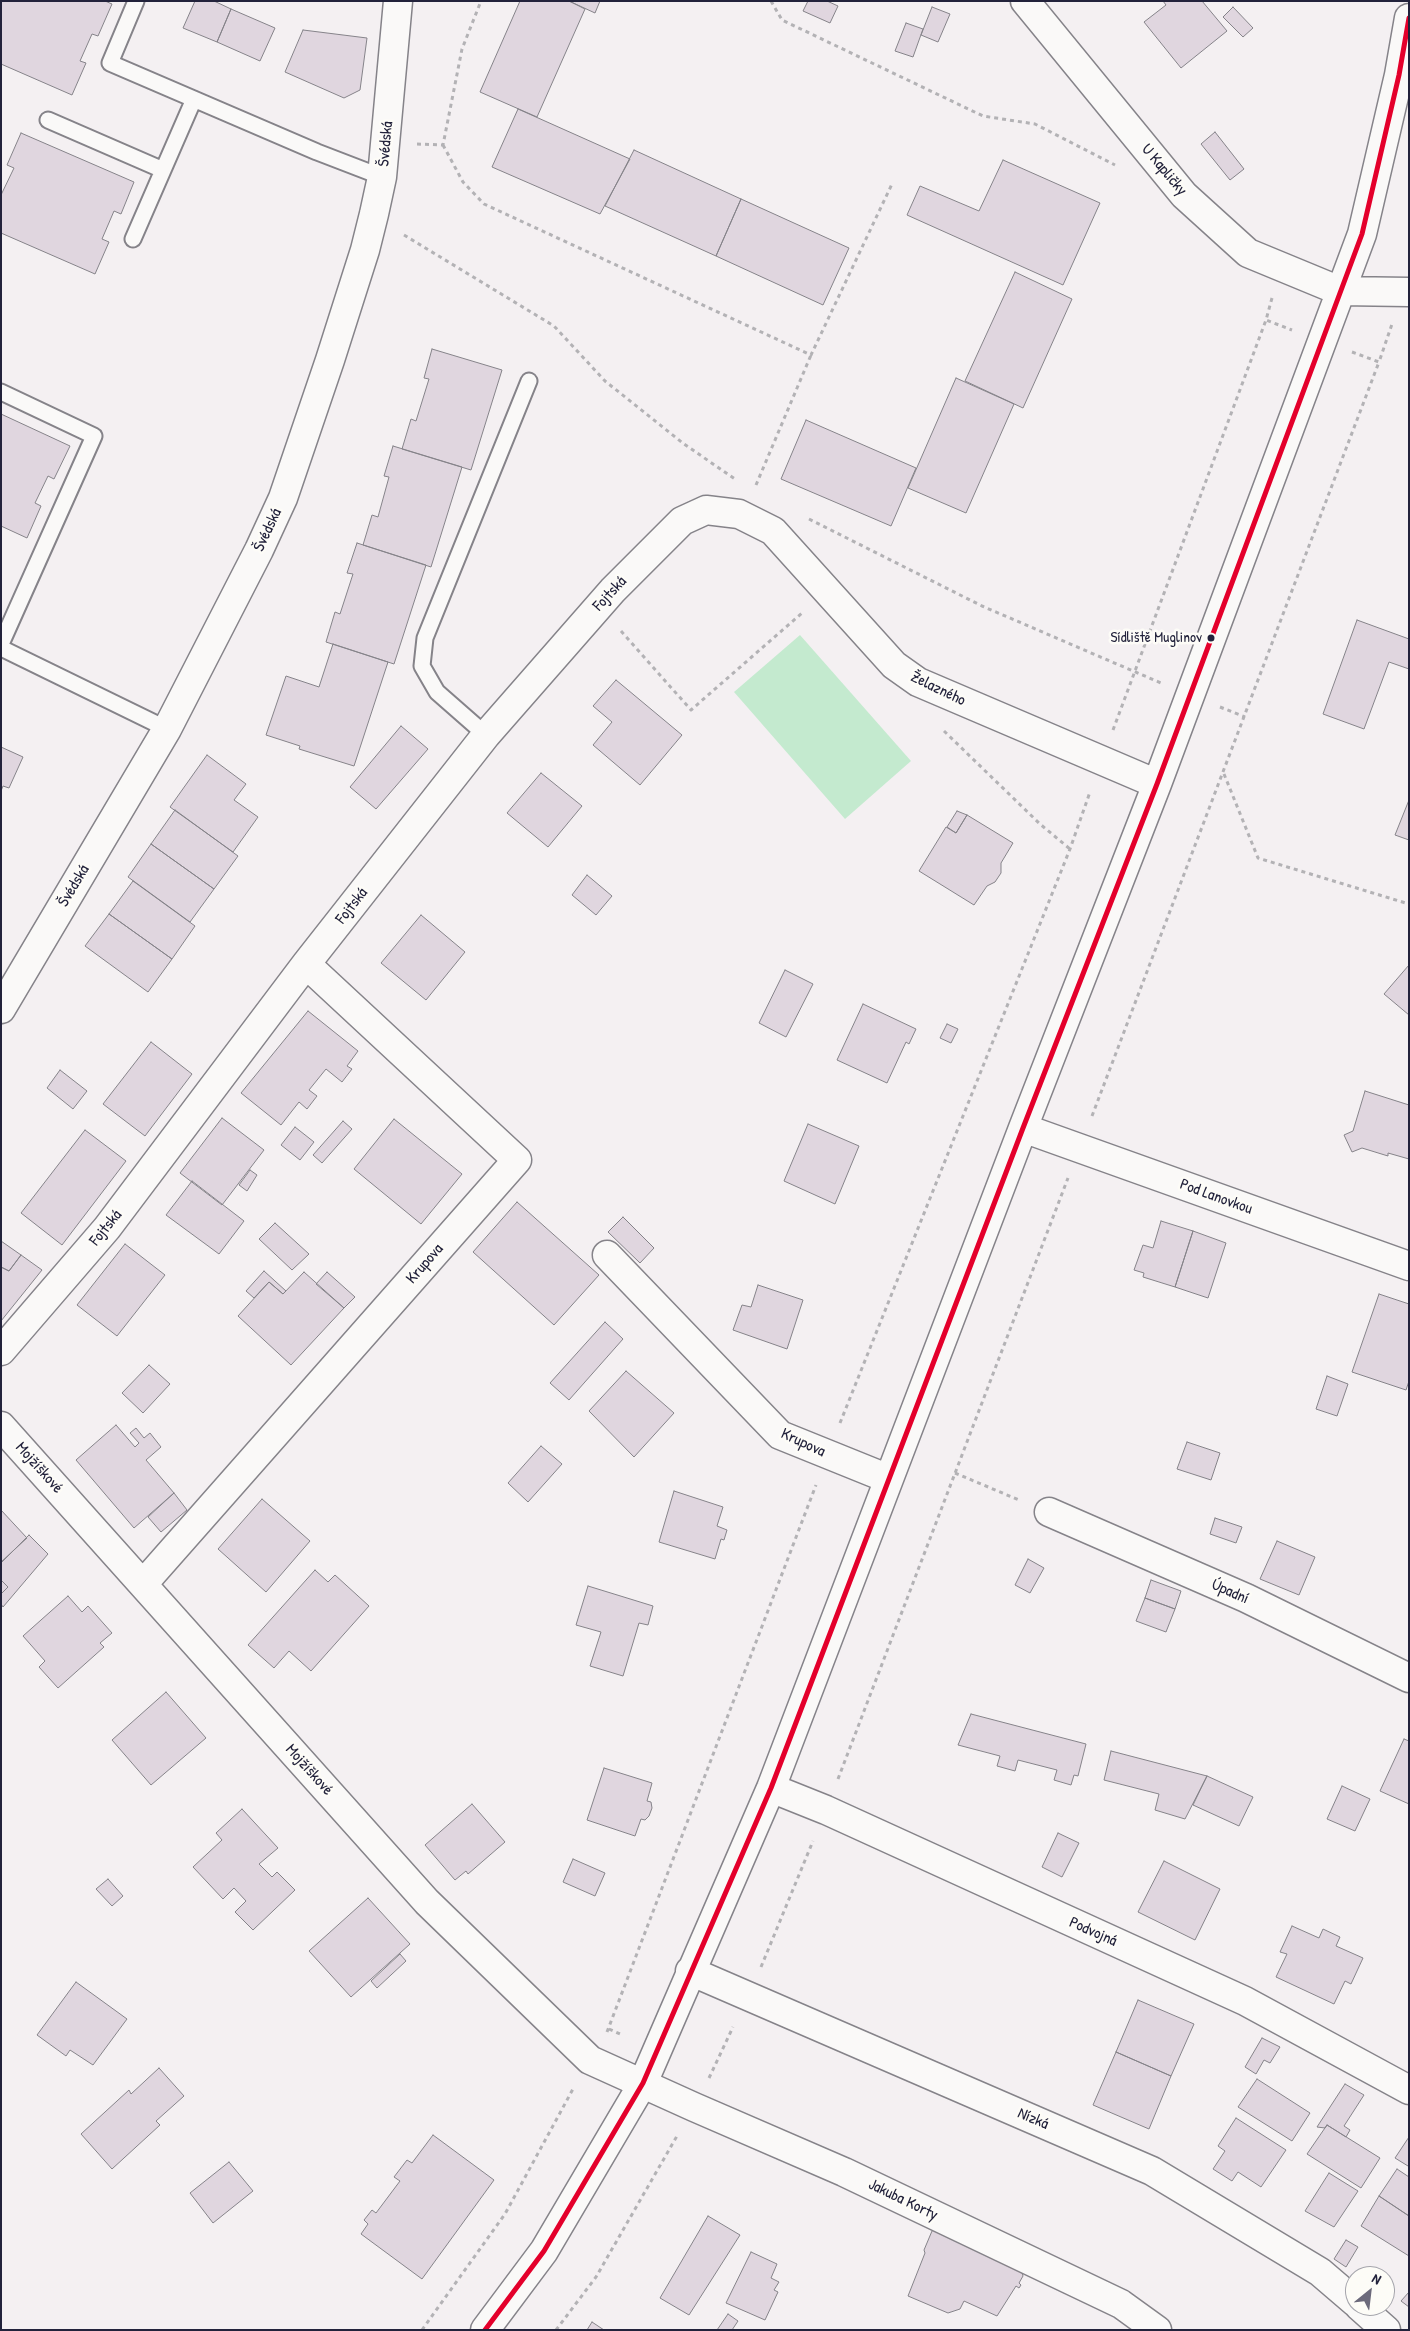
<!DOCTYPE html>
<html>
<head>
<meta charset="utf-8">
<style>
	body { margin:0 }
	#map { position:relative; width:1410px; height:2331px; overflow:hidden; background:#f4f0f2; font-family:"Patrick Hand",sans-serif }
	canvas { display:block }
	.frame { position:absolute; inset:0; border:2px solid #22223b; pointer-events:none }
	.north { position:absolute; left:1345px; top:2266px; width:50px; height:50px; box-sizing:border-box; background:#fdfcf7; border:1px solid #a5a5ac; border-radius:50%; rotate:29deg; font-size:14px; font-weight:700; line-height:20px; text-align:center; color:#22223b }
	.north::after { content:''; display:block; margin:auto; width:18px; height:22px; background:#6c6a7b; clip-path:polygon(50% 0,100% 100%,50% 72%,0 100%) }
</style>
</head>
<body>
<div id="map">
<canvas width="1410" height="2331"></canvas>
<div class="frame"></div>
<div class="north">N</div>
</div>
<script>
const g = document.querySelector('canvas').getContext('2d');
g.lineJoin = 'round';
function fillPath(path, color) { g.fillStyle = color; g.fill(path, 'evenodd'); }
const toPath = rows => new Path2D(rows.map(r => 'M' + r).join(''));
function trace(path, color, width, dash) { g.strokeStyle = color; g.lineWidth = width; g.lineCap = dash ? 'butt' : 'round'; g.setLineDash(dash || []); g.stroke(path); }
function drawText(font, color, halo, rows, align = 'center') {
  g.font = font + ' "Patrick Hand",sans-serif'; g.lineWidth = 5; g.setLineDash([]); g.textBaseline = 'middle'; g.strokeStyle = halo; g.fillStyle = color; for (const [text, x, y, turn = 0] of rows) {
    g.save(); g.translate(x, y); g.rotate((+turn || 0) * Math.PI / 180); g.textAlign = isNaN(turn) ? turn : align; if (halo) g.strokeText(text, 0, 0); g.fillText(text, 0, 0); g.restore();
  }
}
const green = toPath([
	[800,635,911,761,845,819,734,692]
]);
const building = toPath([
	[1,1,105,1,112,4,98,36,92,34,80,61,86,63,72,95,1,64,1,1],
	[195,1,214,1,231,9,217,42,183,28,195,1],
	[520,1,569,1,585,9,537,117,480,92,520,1],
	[569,1,600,1,595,13,569,1],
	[808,1,827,1,838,6,830,23,803,11,808,1],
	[1163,1,1202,1,1227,31,1181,68,1144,22,1166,5,1163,1],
	[932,7,950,14,938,42,921,35,932,7],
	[1233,7,1253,28,1243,37,1223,17,1233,7],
	[231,9,275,28,260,61,217,42,231,9],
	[906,23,923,29,913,57,895,51,906,23],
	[303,30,367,38,360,90,344,98,285,72,303,30],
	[518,109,630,159,600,214,492,167,518,109],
	[1215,132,1244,169,1230,180,1201,144,1215,132],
	[21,133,134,182,121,214,114,211,102,239,109,242,95,274,1,233,1,195,14,168,7,165,21,133],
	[634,150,741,199,716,256,605,206,634,150],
	[1003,160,1100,203,1063,285,907,215,920,186,979,211,1003,160],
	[741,199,849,248,823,305,716,256,741,199],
	[1015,272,1072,299,1023,408,965,381,1015,272],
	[432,349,502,370,471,470,402,449,411,419,416,421,429,379,424,378,432,349],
	[956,378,1014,404,966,513,908,488,956,378],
	[1,414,70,446,54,479,48,476,35,503,41,506,27,538,1,526,1,414],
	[806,420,916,468,891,526,781,479,806,420],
	[393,446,462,467,431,567,363,545,372,515,378,517,389,477,384,476,393,446],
	[357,543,426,565,394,664,326,642,335,612,340,614,353,574,347,573,357,543],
	[1357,620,1409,639,1409,669,1389,662,1364,729,1323,714,1357,620],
	[333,644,388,662,354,766,299,749,300,746,266,735,286,676,319,687,333,644],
	[616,680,682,735,640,785,593,745,612,722,593,706,616,680],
	[401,726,428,749,376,809,350,787,401,726],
	[1,747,23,757,9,788,3,786,1,791,1,747],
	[207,755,246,784,234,800,258,817,233,852,170,807,207,755],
	[541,773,582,806,548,847,507,813,541,773],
	[1409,800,1409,840,1395,835,1409,800],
	[175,810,238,856,214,889,151,844,175,810],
	[957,811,967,815,956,833,947,827,957,811],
	[967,815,1013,843,1001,863,1001,873,995,882,987,886,974,905,919,871,946,827,956,833,967,815],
	[151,844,214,889,190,922,128,877,151,844],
	[587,875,612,896,596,915,572,895,587,875],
	[133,881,195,926,172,959,109,914,133,881],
	[109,914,172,959,148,992,85,946,109,914],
	[421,915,465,952,426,1000,381,963,421,915],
	[1409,965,1409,1015,1384,994,1409,965],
	[785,970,813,984,786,1037,759,1023,785,970],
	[863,1004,916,1029,909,1044,906,1042,887,1083,837,1060,863,1004],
	[308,1011,358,1051,347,1066,352,1069,342,1082,326,1069,309,1090,317,1096,307,1109,299,1102,281,1125,241,1093,308,1011],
	[947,1024,958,1029,951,1043,940,1038,947,1024],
	[151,1042,192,1074,145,1136,103,1104,151,1042],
	[60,1070,87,1091,73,1109,47,1088,60,1070],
	[1365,1091,1409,1105,1409,1159,1388,1153,1388,1156,1362,1148,1352,1152,1344,1135,1353,1131,1365,1091],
	[222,1118,264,1150,222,1205,180,1173,222,1118],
	[394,1119,462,1174,421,1224,354,1169,394,1119],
	[343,1121,352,1129,322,1163,313,1155,343,1121],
	[808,1124,859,1146,835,1204,784,1181,808,1124],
	[295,1127,314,1142,300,1160,281,1145,295,1127],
	[85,1130,126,1161,62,1245,21,1213,85,1130],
	[250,1170,257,1175,247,1191,239,1185,250,1170],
	[192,1181,244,1221,219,1254,166,1215,192,1181],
	[517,1202,599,1275,554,1325,473,1252,517,1202],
	[623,1217,654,1248,640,1263,608,1232,623,1217],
	[1161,1221,1193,1231,1175,1287,1143,1277,1144,1273,1134,1270,1143,1245,1153,1248,1161,1221],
	[275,1223,309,1254,292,1270,259,1239,275,1223],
	[1193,1231,1226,1243,1208,1298,1175,1287,1193,1231],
	[1,1241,21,1255,9,1271,1,1267,1,1241],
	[125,1244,165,1275,117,1336,77,1305,125,1244],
	[21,1255,42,1270,1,1321,1,1267,9,1271,21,1255],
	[264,1271,286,1291,283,1294,269,1282,254,1298,246,1291,264,1271],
	[304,1272,344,1308,291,1365,238,1316,269,1282,283,1294,304,1272],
	[327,1272,355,1297,342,1310,344,1308,316,1284,327,1272],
	[758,1285,803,1300,787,1349,733,1330,742,1305,751,1307,758,1285],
	[1379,1294,1409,1304,1409,1381,1406,1390,1352,1372,1379,1294],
	[605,1322,623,1339,569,1400,550,1383,605,1322],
	[149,1365,170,1384,143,1413,122,1393,149,1365],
	[626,1371,674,1413,634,1457,589,1411,626,1371],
	[1327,1376,1348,1384,1337,1416,1316,1409,1327,1376],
	[116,1425,135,1447,139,1443,130,1433,136,1428,144,1438,150,1433,161,1447,146,1460,174,1493,134,1528,76,1460,116,1425],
	[1187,1442,1220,1453,1211,1480,1177,1469,1187,1442],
	[541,1446,562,1464,528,1502,508,1483,541,1446],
	[674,1491,723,1507,717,1526,727,1530,724,1540,721,1539,715,1559,659,1542,674,1491],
	[174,1493,187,1510,161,1532,148,1517,174,1493],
	[262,1499,310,1541,266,1592,218,1549,262,1499],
	[1,1510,27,1538,1,1562,1,1510],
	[1215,1518,1242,1527,1236,1543,1210,1534,1215,1518],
	[29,1535,48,1554,3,1607,1,1604,1,1594,8,1587,1,1580,1,1563,29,1535],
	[1277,1541,1315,1557,1299,1595,1260,1579,1277,1541],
	[1028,1559,1044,1568,1030,1593,1015,1585,1028,1559],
	[315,1570,328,1582,335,1575,369,1606,311,1671,289,1651,274,1668,248,1645,315,1570],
	[1,1580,8,1587,1,1594,1,1580],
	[1151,1580,1181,1591,1175,1609,1145,1598,1151,1580],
	[588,1586,653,1606,648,1625,639,1623,623,1676,590,1666,601,1632,576,1625,588,1586],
	[68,1596,82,1612,88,1606,112,1633,100,1643,104,1647,58,1688,39,1667,45,1661,23,1636,68,1596],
	[1145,1598,1175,1609,1166,1632,1136,1621,1145,1598],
	[166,1692,206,1738,151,1785,112,1740,166,1692],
	[971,1714,1086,1744,1078,1776,1074,1775,1071,1785,1054,1780,1057,1770,1018,1760,1015,1771,997,1766,1000,1756,958,1745,971,1714],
	[1404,1739,1409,1741,1409,1804,1380,1791,1404,1739],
	[1111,1751,1207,1776,1185,1819,1155,1810,1159,1794,1104,1780,1111,1751],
	[604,1768,652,1783,647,1801,651,1802,652,1808,649,1816,645,1820,641,1819,635,1836,587,1820,604,1768],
	[1207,1776,1253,1797,1239,1826,1193,1805,1207,1776],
	[1342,1786,1370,1799,1355,1831,1327,1819,1342,1786],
	[472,1804,505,1842,468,1874,466,1871,455,1880,425,1845,472,1804],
	[242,1809,278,1848,259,1864,272,1877,277,1872,295,1890,253,1930,235,1912,246,1901,234,1888,223,1899,193,1867,222,1840,216,1833,242,1809],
	[1058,1833,1079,1843,1062,1877,1042,1867,1058,1833],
	[573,1859,605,1873,595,1896,563,1882,573,1859],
	[1164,1861,1220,1889,1195,1940,1138,1912,1164,1861],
	[108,1879,123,1896,112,1906,96,1889,108,1879],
	[368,1898,410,1944,351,1997,309,1951,368,1898],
	[1292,1926,1319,1938,1323,1929,1340,1937,1336,1946,1363,1958,1351,1984,1345,1981,1334,2004,1276,1977,1287,1954,1280,1952,1292,1926],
	[400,1954,406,1961,377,1988,371,1981,400,1954],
	[76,1982,127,2019,93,2065,70,2050,66,2056,37,2035,76,1982],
	[1138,2000,1194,2024,1171,2076,1116,2052,1138,2000],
	[1262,2038,1280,2047,1270,2063,1264,2060,1256,2074,1245,2067,1262,2038],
	[1116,2052,1171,2076,1149,2129,1093,2105,1116,2052],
	[159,2068,184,2096,156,2121,160,2125,112,2169,81,2134,129,2090,131,2094,159,2068],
	[1257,2079,1310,2113,1292,2141,1238,2107,1257,2079],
	[1345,2084,1364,2095,1344,2126,1350,2130,1346,2137,1327,2125,1325,2128,1317,2127,1345,2084],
	[1236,2118,1286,2150,1261,2187,1238,2172,1232,2181,1213,2169,1225,2151,1218,2146,1236,2118],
	[1327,2125,1380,2158,1361,2188,1307,2154,1327,2125],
	[433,2135,494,2180,422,2279,361,2234,368,2224,364,2220,372,2210,376,2213,400,2181,394,2177,407,2160,412,2163,433,2135],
	[1409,2137,1409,2165,1408,2166,1395,2158,1409,2137],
	[229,2162,253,2191,213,2223,190,2193,229,2162],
	[1397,2169,1409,2177,1409,2216,1379,2196,1397,2169],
	[1329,2173,1358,2191,1334,2227,1305,2211,1329,2173],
	[1379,2196,1409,2216,1409,2256,1361,2226,1379,2196],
	[708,2216,740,2235,689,2315,660,2298,708,2216],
	[936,2228,1020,2265,1023,2276,1019,2283,1021,2285,1019,2288,1016,2286,997,2316,964,2301,960,2309,948,2313,908,2296,925,2253,924,2250,932,2231,936,2228],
	[1346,2240,1358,2247,1346,2267,1334,2259,1346,2240],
	[751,2252,777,2264,771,2278,779,2282,774,2290,778,2292,765,2320,726,2303,751,2252],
	[1409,2292,1409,2307,1401,2301,1409,2292],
	[728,2314,738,2321,732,2330,717,2330,728,2314],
	[592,2322,604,2330,587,2330,592,2322]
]);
const path = toPath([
	[771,1,782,20,983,116,1035,124,1115,165],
	[417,144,443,145,462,49,481,1],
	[443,145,463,182,484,204,811,355,892,184],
	[404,235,554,326,605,381,684,444,735,479],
	[1272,298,1266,320,1292,330],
	[1352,352,1379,362,1392,324],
	[756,485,811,355],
	[809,519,982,606,1161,683],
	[621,631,691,710,802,613],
	[1220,707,1245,717],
	[1113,730,1266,320],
	[944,731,1040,824,1070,849],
	[1224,774,1258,858,1409,904],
	[1092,1116,1379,362],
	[840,1423,1070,849,1090,792],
	[955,1473,1019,1500],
	[838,1779,1068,1178],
	[761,1967,813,1841],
	[609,2029,620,2034],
	[607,2032,816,1485],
	[709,2078,733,2027],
	[422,2330,505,2214,573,2089],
	[556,2330,596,2277,677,2136]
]);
const lane = toPath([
	[136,1,110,63,317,152,382,177],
	[48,120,163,170],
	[133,239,194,99],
	[1,392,94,436,1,644],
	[1,648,167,729],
	[486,735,437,692,422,666,425,638,529,381]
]);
const street = toPath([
	[1025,1,1184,195,1248,253,1340,291,1409,292],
	[1,1009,167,729,259,550,283,498,330,360,365,250,374,214,382,177,398,1],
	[1023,1128,1409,1266],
	[607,1255,780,1435,889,1479],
	[1,1351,107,1228,306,964,486,735,613,590,682,521,706,510,739,514,773,531,894,665,918,682,1157,784],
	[1,1426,427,1902,590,2060,694,2107,844,2172,1121,2304,1157,2330],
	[1049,1512,1246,1598,1409,1678],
	[143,1584,517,1160,306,964],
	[771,1788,826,1810,1245,2001,1409,2090],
	[690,1971,1152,2171,1320,2272,1355,2302],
	[1359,2306,1386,2330],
	[485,2330,544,2251,643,2083,771,1788,1023,1128,1157,784,1362,234,1399,75,1409,18]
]);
const bus1 = toPath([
	[485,2330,544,2251,643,2083,771,1788,1023,1128,1157,784,1362,234,1399,75,1409,18]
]);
const markers = [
	[1211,638,4.5,"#22223b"]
];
const busNames = [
	["Sídliště Muglinov",1202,638]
];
const streetNames = [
	["Švédská",386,144,-85],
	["U Kapličky",1164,170,50],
	["Švédská",268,530,-65],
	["Fojtská",610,594,-47],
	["Želazného",938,689,26],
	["Švédská",74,886,-59],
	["Fojtská",352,906,-52],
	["Pod Lanovkou",1216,1197,20],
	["Fojtská",106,1228,-51],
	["Krupova",425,1264,-49],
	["Krupova",803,1443,25],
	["Mojžíškové",39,1468,48],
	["Úpadní",1230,1592,24],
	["Mojžíškové",309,1770,48],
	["Podvojná",1093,1932,24],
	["Nízká",1033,2119,23],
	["Jakuba Korty",903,2200,26]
];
fillPath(green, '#c4eacf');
fillPath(building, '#e0d6df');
trace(building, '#858389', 1);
trace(lane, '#858389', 19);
trace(street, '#858389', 31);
trace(path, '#b3b2b5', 3, [4, 4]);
trace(lane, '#faf9f8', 15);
trace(street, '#faf9f8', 28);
trace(bus1, '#e4002b', 5);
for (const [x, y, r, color] of markers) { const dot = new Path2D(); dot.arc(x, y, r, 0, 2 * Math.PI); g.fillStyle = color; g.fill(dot); trace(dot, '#fdfcf7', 2); }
drawText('15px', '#22223b', '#fdfcf7', busNames, 'right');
drawText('16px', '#22223b', '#fdfcf7', streetNames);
</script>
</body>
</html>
